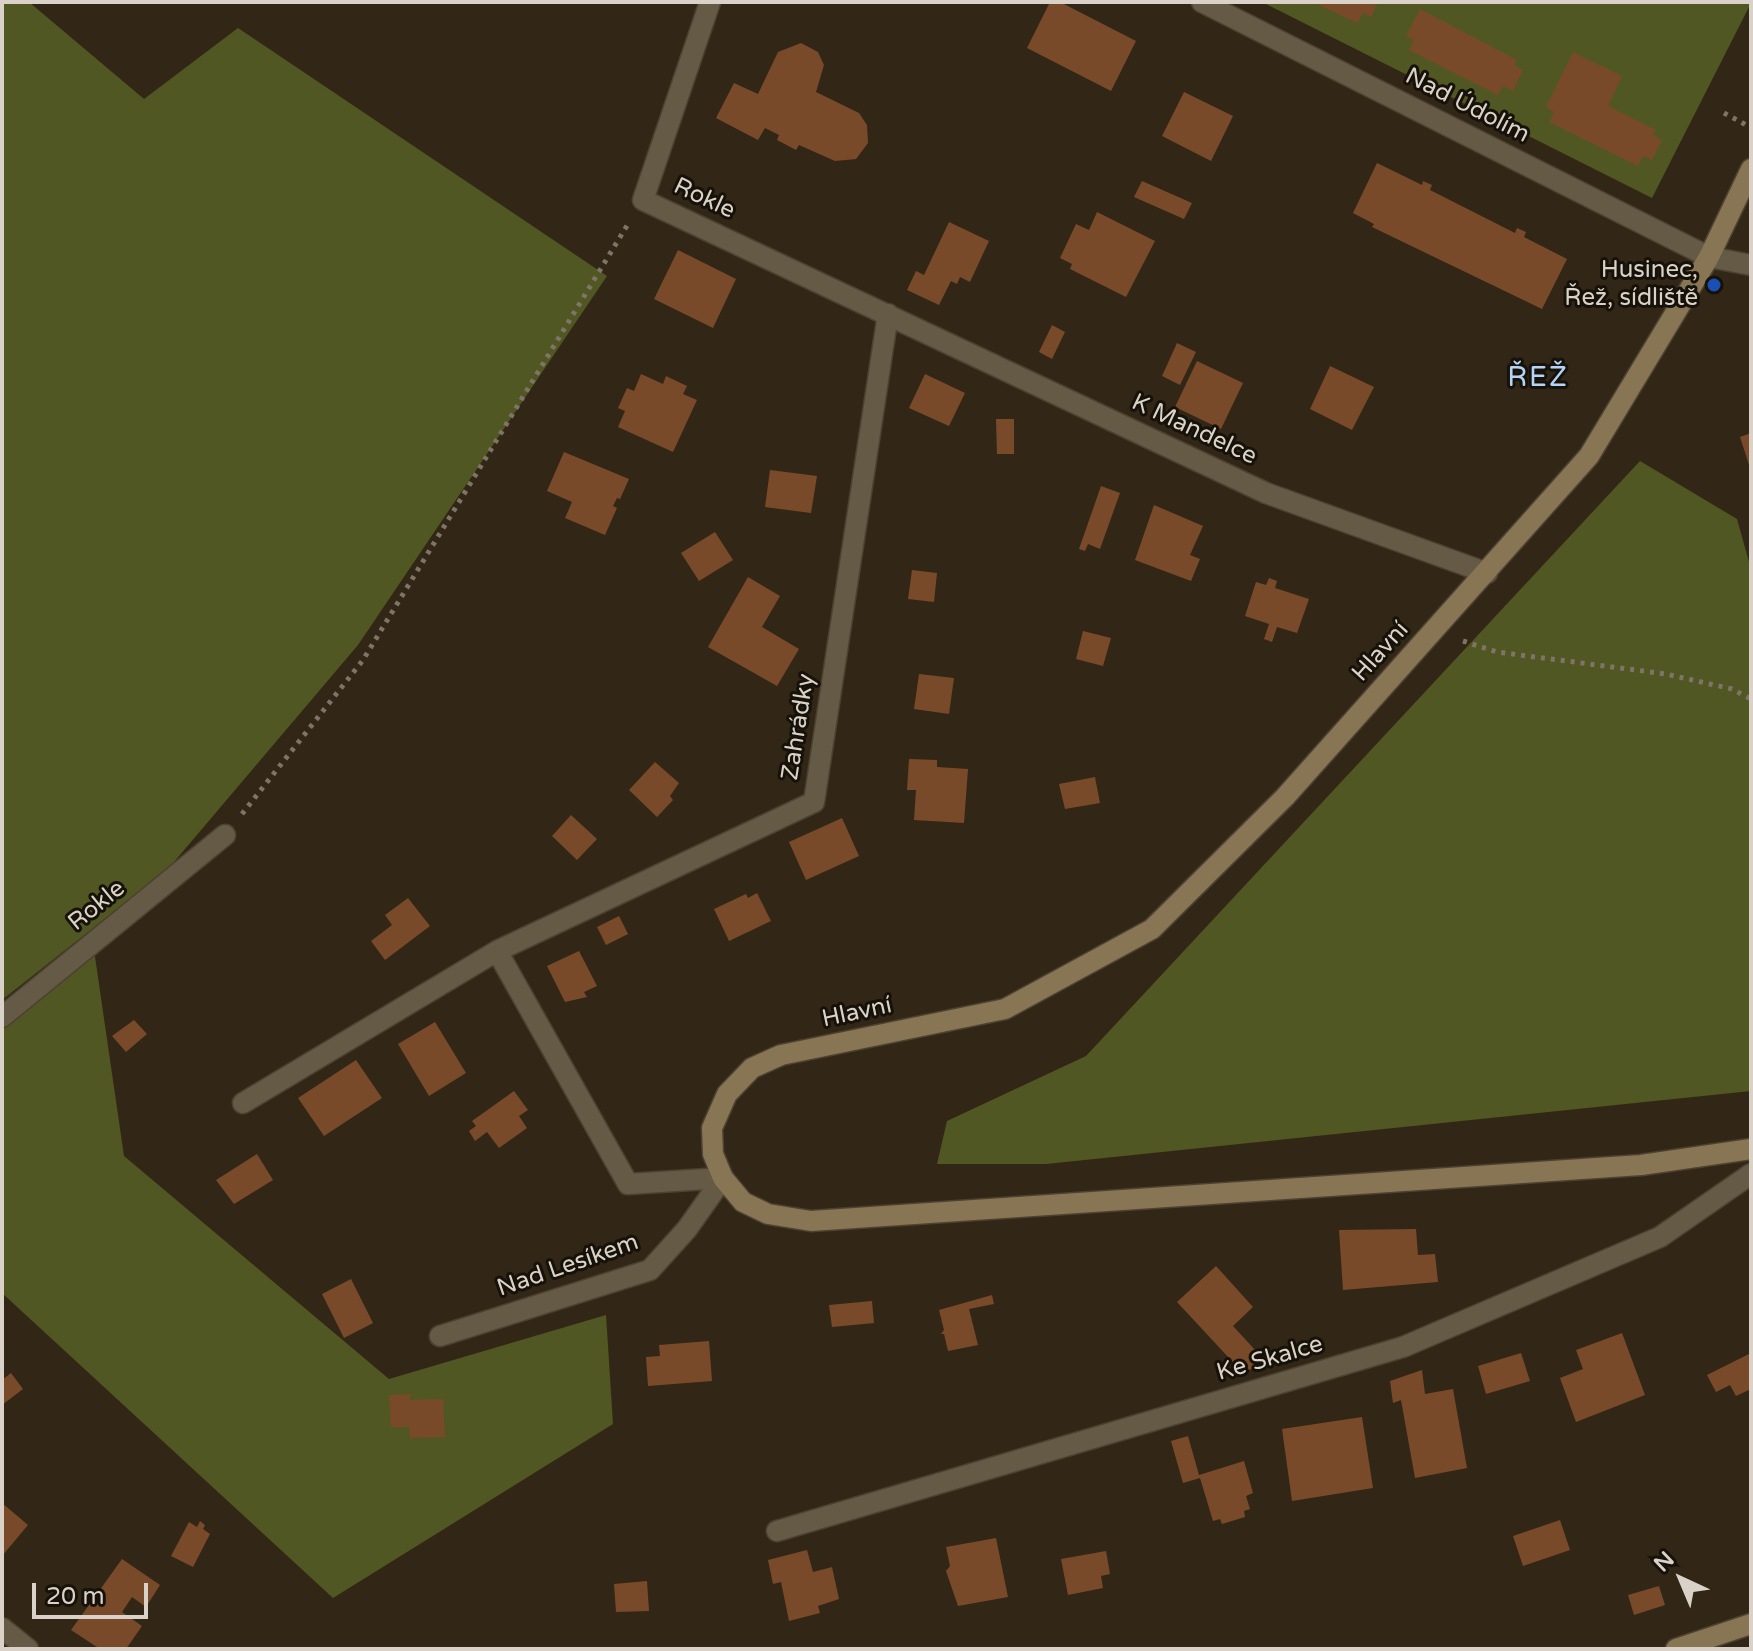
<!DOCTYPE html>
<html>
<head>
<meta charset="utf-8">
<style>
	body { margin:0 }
	#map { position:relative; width:1753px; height:1651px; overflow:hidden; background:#322716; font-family:"Varela Round",sans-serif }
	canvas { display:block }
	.frame { position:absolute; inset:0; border:4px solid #dad2c8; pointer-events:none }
	.north { position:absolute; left:1641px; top:1539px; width:80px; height:80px; -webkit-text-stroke:6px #161109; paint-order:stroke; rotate:316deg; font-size:22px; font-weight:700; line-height:32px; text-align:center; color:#dad2c8 }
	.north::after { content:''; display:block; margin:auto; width:28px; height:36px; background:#dad2c8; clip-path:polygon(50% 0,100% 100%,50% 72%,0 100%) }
	.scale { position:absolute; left:32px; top:1583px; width:116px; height:36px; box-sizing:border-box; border:4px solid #dad2c8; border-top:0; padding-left:10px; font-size:24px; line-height:28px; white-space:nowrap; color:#dad2c8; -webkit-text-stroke:6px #161109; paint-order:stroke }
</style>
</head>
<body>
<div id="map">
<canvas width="1753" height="1651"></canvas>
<div class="frame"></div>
<div class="north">N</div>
<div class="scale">20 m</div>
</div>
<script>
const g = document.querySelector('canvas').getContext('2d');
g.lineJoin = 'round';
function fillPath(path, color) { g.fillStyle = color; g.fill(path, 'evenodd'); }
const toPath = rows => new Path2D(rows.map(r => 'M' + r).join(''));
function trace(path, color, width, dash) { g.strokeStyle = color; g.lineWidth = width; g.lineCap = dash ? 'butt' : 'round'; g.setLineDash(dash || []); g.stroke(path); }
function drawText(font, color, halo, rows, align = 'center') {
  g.font = font + ' "Varela Round",sans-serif'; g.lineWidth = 6; g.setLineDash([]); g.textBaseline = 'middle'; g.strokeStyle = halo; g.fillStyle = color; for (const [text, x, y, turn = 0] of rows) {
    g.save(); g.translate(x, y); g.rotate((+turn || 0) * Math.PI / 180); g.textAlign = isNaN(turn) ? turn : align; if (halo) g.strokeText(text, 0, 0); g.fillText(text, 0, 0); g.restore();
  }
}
const green = toPath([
	[2,2,29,2,144,99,238,28,607,276,358,645,168,869,2,1000],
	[1262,2,1751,2,1751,3,1652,198],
	[1640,461,1737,519,1751,569,1751,1091,1046,1164,937,1164,947,1121,1086,1056],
	[93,943,124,1156,389,1379,606,1315,613,1424,333,1598,2,1293,2,1021]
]);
const building = toPath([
	[1050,2,1060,2,1136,41,1111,91,1027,48],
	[1313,2,1378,2,1371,17,1363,13,1357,23],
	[1420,9,1517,60,1514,65,1523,70,1513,91,1503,86,1498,95,1409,50,1414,40,1406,36],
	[801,43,818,52,824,65,816,92,859,113,867,125,868,143,856,159,835,161,799,145,796,150,777,140,779,135,765,128,758,140,716,118,734,83,758,94,778,52],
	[1573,52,1622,76,1608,106,1656,130,1653,135,1662,140,1652,160,1643,156,1638,166,1549,122,1554,112,1546,107],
	[1184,92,1233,116,1211,161,1162,136],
	[1377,163,1422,185,1423,181,1432,185,1430,190,1515,233,1517,228,1526,232,1524,237,1567,259,1542,309,1372,227,1374,224,1353,213],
	[1142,181,1192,203,1184,219,1134,197],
	[1097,212,1155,241,1126,297,1070,269,1072,264,1060,258,1076,224,1089,230],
	[949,222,989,241,970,282,960,277,957,284,951,281,939,305,907,290,916,271,924,275],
	[678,250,736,279,713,328,654,299],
	[1052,325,1065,332,1052,359,1039,352],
	[1177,343,1196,352,1180,385,1162,376],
	[1197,361,1243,383,1221,429,1175,407],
	[1330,366,1374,387,1352,430,1310,409],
	[641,374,663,384,666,376,687,386,683,394,697,400,673,452,618,427,625,411,618,408,627,388,634,391],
	[925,374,965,393,949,426,909,408],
	[996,419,1014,419,1014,454,997,454],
	[1751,433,1751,468,1750,468,1740,437],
	[564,452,629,479,620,499,617,498,613,506,617,508,605,535,565,518,572,502,547,491],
	[770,470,817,476,811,513,765,507],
	[1101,486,1120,493,1100,549,1088,544,1085,551,1079,549],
	[1154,505,1203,526,1190,555,1200,559,1191,581,1135,560],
	[715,532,733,560,699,581,681,553],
	[912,570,937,573,934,602,908,599],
	[748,577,780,596,762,627,799,649,777,686,708,647],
	[1269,578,1277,581,1275,588,1309,599,1297,633,1277,627,1272,642,1264,639,1269,624,1245,616,1256,582,1266,585],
	[1083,631,1111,638,1103,666,1076,659],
	[919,674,954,678,949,714,914,709],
	[909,759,937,760,937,767,968,769,964,823,914,820,916,790,907,790],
	[655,762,679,783,670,796,673,800,657,817,629,790],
	[1095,777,1100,803,1065,809,1059,784],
	[571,815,597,839,577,860,552,836],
	[842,818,859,856,806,880,789,842],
	[757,893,771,921,729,941,714,909,746,894,748,898],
	[408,898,430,926,385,960,371,941,392,925,385,915],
	[619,916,628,934,606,945,597,927],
	[579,951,597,986,584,992,587,997,565,1002,547,966],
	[134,1020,147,1034,126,1052,112,1036],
	[435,1022,466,1073,429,1096,398,1044],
	[356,1060,382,1098,324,1136,298,1098],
	[514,1091,528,1110,519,1116,527,1128,499,1148,487,1132,475,1141,469,1131,476,1126,472,1121],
	[257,1154,273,1180,234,1204,216,1180],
	[1416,1229,1418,1255,1435,1254,1438,1282,1343,1290,1339,1230],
	[1216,1266,1253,1307,1233,1326,1268,1364,1242,1372,1177,1302],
	[351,1279,373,1323,344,1338,322,1294],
	[992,1295,994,1304,969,1309,978,1345,948,1351,944,1334,941,1334,944,1330,939,1310],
	[872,1301,874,1323,832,1327,829,1305],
	[1622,1333,1645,1395,1576,1422,1560,1378,1583,1369,1576,1350],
	[709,1341,712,1381,648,1386,646,1357,660,1356,659,1345],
	[1521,1353,1530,1381,1486,1394,1478,1366],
	[1751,1353,1751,1389,1736,1396,1730,1385,1716,1392,1707,1375],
	[1422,1370,1425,1394,1453,1389,1467,1468,1415,1478,1401,1400,1393,1403,1390,1381],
	[11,1373,23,1389,2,1405,2,1380],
	[411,1394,410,1400,443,1399,445,1437,410,1438,409,1427,391,1427,389,1395],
	[1362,1417,1373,1488,1292,1501,1282,1429],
	[1188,1436,1199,1475,1244,1461,1253,1493,1246,1496,1250,1509,1244,1511,1245,1517,1222,1524,1220,1519,1213,1521,1200,1478,1183,1483,1171,1441],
	[2,1503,28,1525,2,1556],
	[1560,1520,1570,1550,1523,1566,1513,1536],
	[200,1521,205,1525,203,1529,210,1534,193,1567,171,1556,189,1522,197,1527],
	[996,1538,1008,1597,958,1606,946,1571,950,1566,946,1547],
	[807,1550,813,1572,832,1567,839,1599,818,1606,820,1613,789,1621,781,1582,773,1584,768,1560],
	[1106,1551,1110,1574,1101,1576,1103,1588,1068,1595,1061,1559],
	[122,1559,160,1585,146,1607,132,1597,122,1612,142,1626,126,1649,100,1649,71,1630],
	[647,1581,649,1611,616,1612,614,1584],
	[1659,1586,1665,1605,1634,1615,1628,1595]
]);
const path = toPath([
	[1724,113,1750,127],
	[1463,641,1497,652,1666,674,1732,689,1751,699],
	[242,814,363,660,628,224]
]);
const street = toPath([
	[710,2,643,200,1266,493,1487,573],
	[1202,2,1709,257,1751,265],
	[497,951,628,1184,723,1178],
	[2,1017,225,835],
	[243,1103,497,951,814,802,888,314],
	[440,1336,650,1270,687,1229,723,1178],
	[777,1531,1403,1347,1660,1237,1751,1174],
	[2,1628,28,1649]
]);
const secondary = toPath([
	[1751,169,1709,257,1589,456,1285,797,1152,929,1005,1009,781,1055,752,1068,727,1094,712,1128,713,1154,723,1178,743,1202,768,1214,811,1221,1641,1165,1751,1149],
	[1676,1649,1751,1624]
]);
const markers = [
	[1714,285,8,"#1a4fb4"]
];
const streetNames = [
	["Nad Údolím",1467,106,27],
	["Rokle",704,199,25],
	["K Mandelce",1194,430,25],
	["Hlavní",1381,652,-48],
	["Zahrádky",799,727,-81],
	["Rokle",97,906,-39],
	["Hlavní",857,1013,-12],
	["Nad Lesíkem",568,1266,-19],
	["Ke Skalce",1270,1359,-16]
];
const poiNames = [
	["Husinec,",1698,271],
	["Řež, sídliště",1698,299]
];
const quarterNames = [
	["ŘEŽ",1538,379]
];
fillPath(green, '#515722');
fillPath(building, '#794a29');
trace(street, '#4d4232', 23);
trace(secondary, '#4d4232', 23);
trace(path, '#7e7467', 5, [4, 6]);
trace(street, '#655a45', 20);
trace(secondary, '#877553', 20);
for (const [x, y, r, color] of markers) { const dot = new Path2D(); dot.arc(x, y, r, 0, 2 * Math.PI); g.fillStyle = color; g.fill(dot); trace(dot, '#161109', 3); }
drawText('24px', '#dad2c8', '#161109', streetNames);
drawText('24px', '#dad2c8', '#161109', poiNames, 'right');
g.letterSpacing = '2px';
drawText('28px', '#b5d2f7', '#161109', quarterNames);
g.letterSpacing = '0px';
</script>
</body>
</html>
